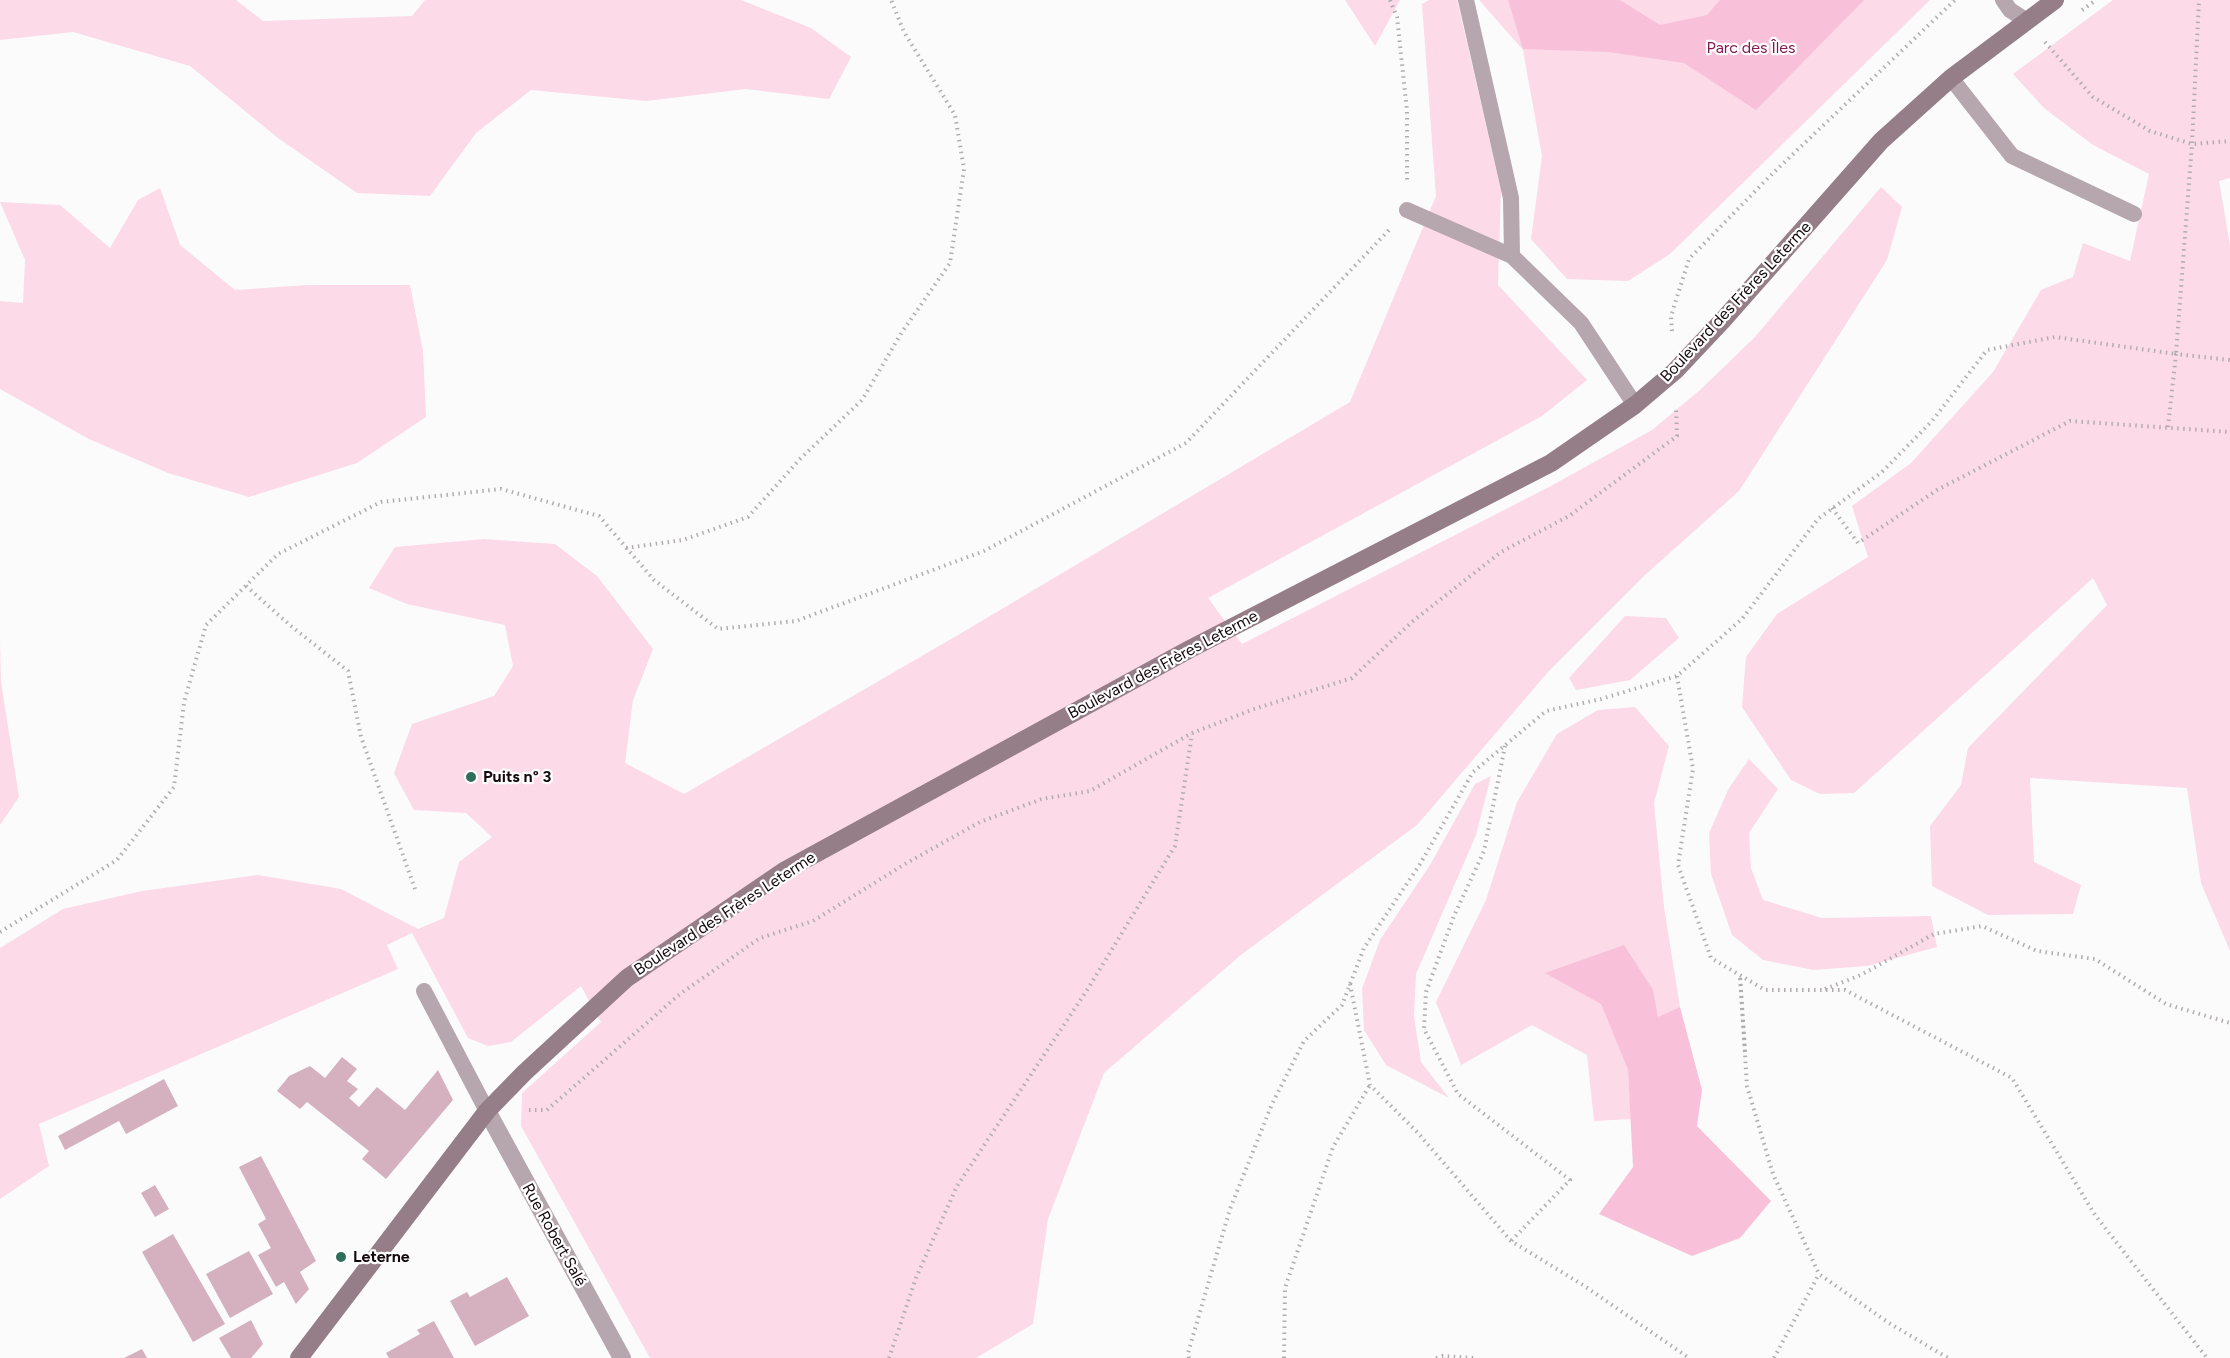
<!DOCTYPE html>
<html>
<head>
<meta charset="utf-8">
<style>
	body { margin:0 }
	canvas { display:block; background:#fbfbfb }
</style>
</head>
<body>
<canvas width="2230" height="1358"></canvas>
<script>
const g = document.querySelector('canvas').getContext('2d');
g.lineJoin = 'round';
function fillPath(path, color) { g.fillStyle = color; g.fill(path, 'evenodd'); }
const toPath = rows => new Path2D(rows.map(r => 'M' + r).join(''));
function trace(path, color, width, dash) { g.strokeStyle = color; g.lineWidth = width; g.lineCap = dash ? 'butt' : 'round'; g.setLineDash(dash || []); g.stroke(path); }
function drawText(font, color, halo, rows, align = 'center') {
  g.font = font + ' Figtree,sans-serif'; g.lineWidth = 4.5; g.setLineDash([]); g.textBaseline = 'middle'; g.strokeStyle = halo; g.fillStyle = color; for (const [text, x, y, turn = 0] of rows) {
    g.save(); g.translate(x, y); g.rotate((+turn || 0) * Math.PI / 180); g.textAlign = isNaN(turn) ? turn : align; if (halo) g.strokeText(text, 0, 0); g.fillText(text, 0, 0); g.restore();
  }
}
const green = toPath([
	[0,0,236,0,263,21,412,16,425,0,741,0,811,28,851,57,829,99,746,89,646,101,531,90,476,133,430,196,357,193,278,138,190,66,73,32,0,40],
	[1345,0,1400,0,1375,46],
	[1429,0,1457,0,1501,190,1498,285,1587,380,1542,416,1208,598,1242,644,1549,487,1652,430,1700,390,1755,337,1881,187,1902,207,1887,260,1739,491,1645,575,1548,672,1417,825,1242,954,1104,1073,1048,1219,1033,1324,976,1358,650,1358,521,1126,522,1093,601,1022,581,986,511,1042,488,1046,468,1038,412,933,387,945,398,969,39,1124,49,1166,0,1199,0,948,63,909,142,891,258,875,341,889,418,929,444,918,459,862,492,837,466,813,414,810,394,773,412,724,494,696,513,666,505,625,407,604,369,588,395,547,484,539,555,544,597,576,653,649,633,700,625,763,684,794,958,635,1350,402,1436,196,1422,4],
	[1479,0,1930,0,1670,254,1628,281,1567,279,1531,239,1542,156,1523,50],
	[2113,0,2230,0,2230,178,2219,181,2230,245,2230,951,2201,883,2187,788,2030,778,2034,862,2081,885,2073,914,1988,915,1932,886,1930,826,1961,785,1968,748,2107,605,2093,578,1854,793,1820,794,1791,780,1742,707,1746,657,1777,614,1868,557,1852,506,1911,463,1993,372,2041,290,2073,277,2083,243,2130,261,2149,174,2093,145,2044,108,2013,74],
	[160,188,180,245,235,290,308,285,410,285,423,351,426,417,357,463,249,497,168,473,89,439,0,389,0,301,23,303,25,260,0,202,60,205,110,248,138,200],
	[1625,616,1666,618,1679,638,1630,680,1576,690,1569,678],
	[0,640,1,682,19,797,0,825],
	[1635,707,1669,746,1654,803,1664,907,1680,1007,1658,1018,1601,1003,1628,1070,1631,1119,1594,1121,1587,1055,1532,1025,1461,1065,1436,1002,1486,900,1517,802,1557,734,1598,710],
	[1749,759,1778,789,1749,833,1751,868,1763,900,1822,918,1931,916,1937,947,1867,966,1813,970,1763,960,1732,935,1711,874,1709,833,1729,788],
	[1491,776,1476,835,1416,974,1414,1016,1421,1062,1449,1098,1386,1065,1364,1030,1362,989,1380,940,1430,865,1475,784]
]);
const water = toPath([
	[1508,0,1620,0,1660,25,1707,15,1720,0,1864,0,1756,110,1684,63,1608,52,1523,49],
	[1624,945,1653,990,1658,1017,1680,1007,1702,1090,1697,1126,1771,1201,1740,1238,1692,1256,1599,1214,1633,1167,1628,1070,1601,1004,1545,973]
]);
const building = toPath([
	[342,1057,357,1069,347,1081,358,1089,349,1098,359,1107,377,1087,405,1110,438,1070,453,1100,386,1179,362,1159,369,1151,307,1102,300,1109,277,1091,289,1076,310,1066,325,1078],
	[164,1079,178,1106,126,1134,119,1121,65,1150,58,1136],
	[261,1156,316,1261,300,1272,309,1289,296,1304,284,1282,276,1287,258,1255,271,1248,258,1224,266,1219,239,1167],
	[155,1185,169,1209,155,1217,141,1193],
	[173,1234,225,1324,193,1342,142,1252],
	[249,1251,273,1294,230,1318,206,1274],
	[507,1277,529,1316,475,1346,450,1301,467,1292,470,1297],
	[251,1320,263,1344,251,1358,231,1358,219,1338],
	[434,1321,454,1358,389,1358,386,1353,420,1334,417,1330],
	[142,1349,147,1358,124,1358]
]);
const path = toPath([
	[1390,0,1397,17,1407,111,1407,184],
	[2082,10,2096,0],
	[2045,42,2093,97,2150,131,2192,144,2230,141],
	[1672,331,1671,316,1689,259,1770,176,1955,0],
	[2168,427,2176,354,2230,360],
	[1832,508,1858,543,1937,490,2070,421,2230,432],
	[626,548,683,540,748,517,800,459,862,400,902,332,950,263,964,169,955,115,904,32,891,0],
	[246,586,291,626,348,671,361,737,415,889],
	[1677,676,1693,769,1678,865,1711,958,1765,990,1845,990,2012,1078,2095,1215,2207,1358],
	[1505,746,1484,851,1454,916,1426,992,1424,1029,1458,1094,1570,1180,1511,1241],
	[0,932,117,860,174,787,184,702,206,625,278,554,381,502,501,489,599,516,654,580,718,629,796,621,984,551,1186,443,1389,230],
	[1350,984,1370,1085,1418,1133,1511,1241,1583,1285,1689,1358],
	[1825,989,1861,975,1934,934,1982,926,2037,951,2095,959,2166,1004,2230,1023],
	[1745,1052,1740,976,1747,1086,1773,1174,1819,1274,1889,1323,1948,1358],
	[529,1110,547,1110,680,994,760,938,813,921,905,864,980,822,1042,799,1090,791,1192,733,1254,709,1352,678,1413,621,1501,552,1569,516,1677,436,1676,407],
	[889,1358,916,1278,957,1186,1089,987,1175,846,1192,734],
	[1189,1358,1188,1353,1230,1209,1272,1104,1304,1041,1342,1005,1364,948,1420,864,1473,772,1546,711,1601,699,1677,676,1742,619,1818,519,1882,472,1932,421,1987,350,2055,337,2176,354,2192,144,2199,0],
	[1284,1358,1285,1288,1333,1147,1370,1085],
	[1436,1358,1443,1356,1474,1358],
	[1774,1358,1819,1274]
]);
const lane = toPath([
	[1466,0,1511,198,1512,256],
	[2003,0,2010,10,2027,21],
	[1951,78,2012,156,2134,214],
	[1407,210,1512,256,1581,323,1635,405],
	[424,991,487,1111]
]);
const street = toPath([
	[487,1111,622,1358]
]);
const secondary = toPath([
	[299,1358,487,1111,524,1073,627,978,784,871,1190,649,1551,463,1635,405,1675,371,1723,320,1881,141,1951,78,2055,0]
]);
const markers = [
	[471,777,6,"#306e5c"],
	[341,1257,6,"#306e5c"]
];
const parkNames = [
	["Parc des Îles",1751,48]
];
const streetNames = [
	["Boulevard des Frères Leterme",1736,302,-47],
	["Boulevard des Frères Leterme",1163,665,-28],
	["Boulevard des Frères Leterme",725,914,-33],
	["Rue Robert Salé",554,1235,61]
];
const poiNames = [
	["Puits n° 3",483,777],
	["Leterne",353,1257]
];
fillPath(green, '#fcdae8');
fillPath(water, '#f9c1d9');
fillPath(building, '#d5b1c0');
trace(path, '#b1adaf', 4, [1.5, 4.5]);
trace(lane, '#b6a6ad', 16);
trace(street, '#b6a6ad', 18);
trace(secondary, '#957e87', 18);
for (const [x, y, r, color] of markers) { const dot = new Path2D(); dot.arc(x, y, r, 0, 2 * Math.PI); g.fillStyle = color; g.fill(dot); trace(dot, '#fff', 2); }
drawText('16px', '#811a54', '#fff', parkNames);
drawText('16px', '#15090e', '#fff', streetNames);
drawText('bold 16px', '#15090e', '#fff', poiNames, 'left');
</script>
</body>
</html>
